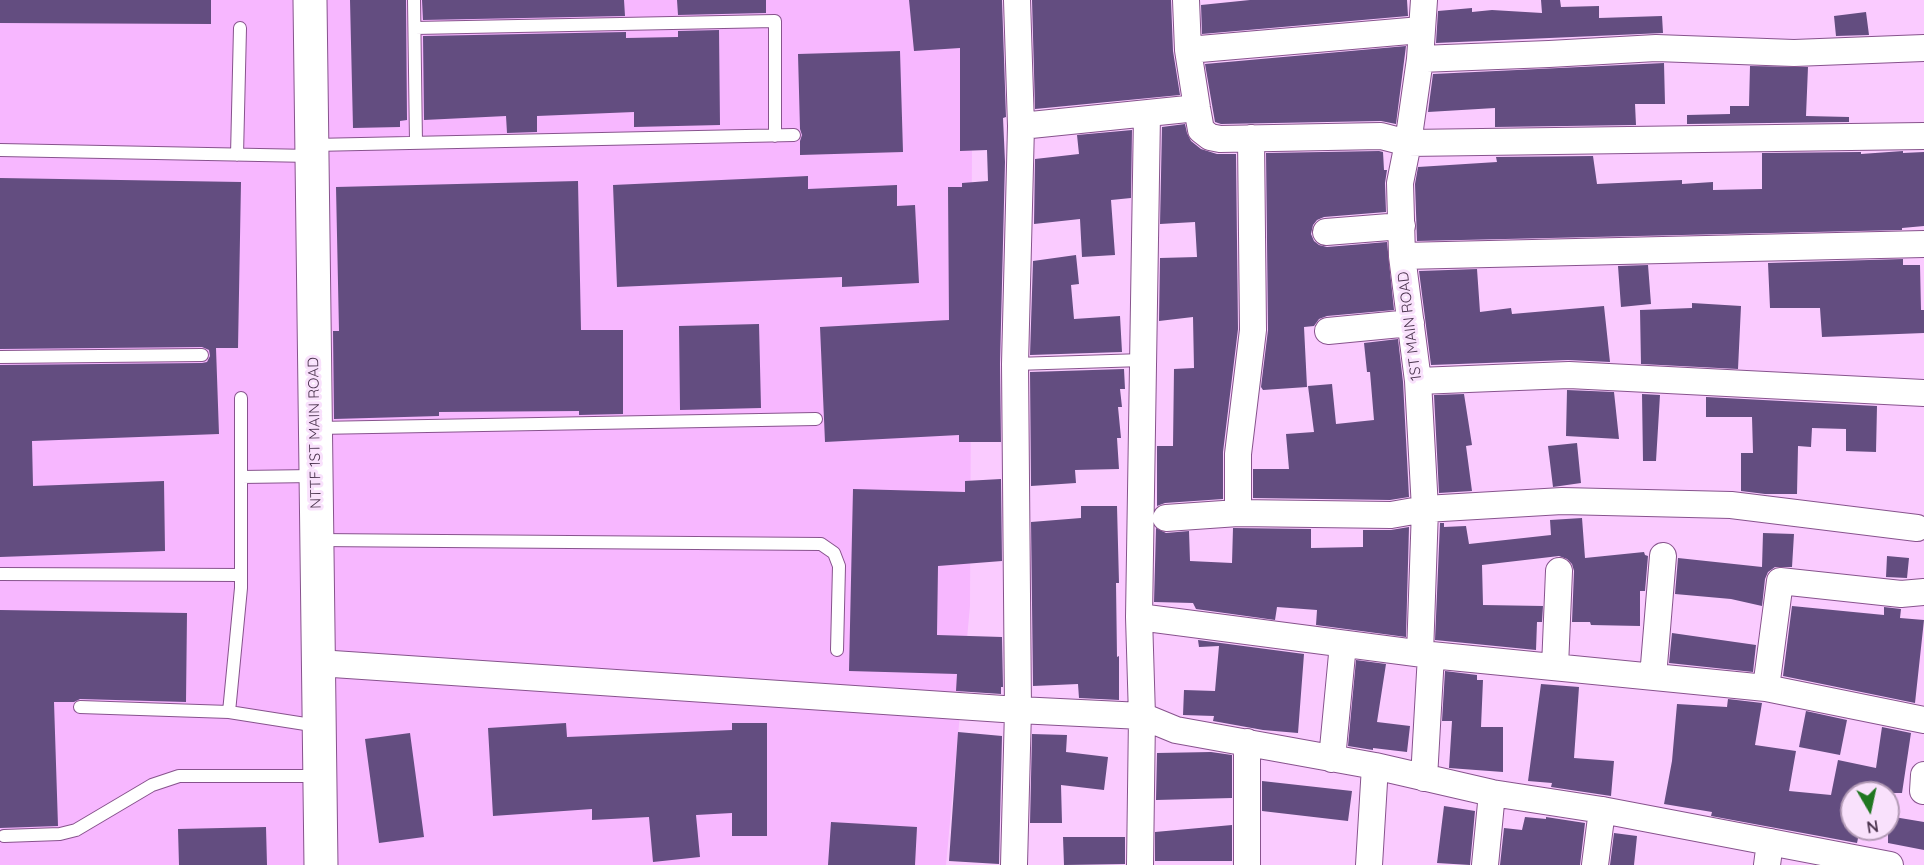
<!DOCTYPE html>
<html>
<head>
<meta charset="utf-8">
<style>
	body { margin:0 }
	#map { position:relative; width:1924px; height:865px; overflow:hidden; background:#facbff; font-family:Quicksand,sans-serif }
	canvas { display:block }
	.north { position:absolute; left:1840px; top:781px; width:60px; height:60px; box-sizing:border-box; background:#f9e1fc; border:2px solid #b39bb6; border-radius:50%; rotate:171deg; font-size:16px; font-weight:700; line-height:24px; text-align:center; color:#4a334d }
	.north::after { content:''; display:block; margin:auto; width:21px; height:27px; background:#217621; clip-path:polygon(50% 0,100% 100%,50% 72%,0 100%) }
</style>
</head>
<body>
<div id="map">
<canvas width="1924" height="865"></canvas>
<div class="north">N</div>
</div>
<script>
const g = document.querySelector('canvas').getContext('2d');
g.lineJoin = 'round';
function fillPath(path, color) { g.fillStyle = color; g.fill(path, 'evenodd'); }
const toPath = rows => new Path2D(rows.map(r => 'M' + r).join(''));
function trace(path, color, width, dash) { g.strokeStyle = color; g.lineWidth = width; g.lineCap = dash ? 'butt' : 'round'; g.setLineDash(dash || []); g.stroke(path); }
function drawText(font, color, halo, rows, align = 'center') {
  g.font = font + ' Quicksand,sans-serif'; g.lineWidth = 6; g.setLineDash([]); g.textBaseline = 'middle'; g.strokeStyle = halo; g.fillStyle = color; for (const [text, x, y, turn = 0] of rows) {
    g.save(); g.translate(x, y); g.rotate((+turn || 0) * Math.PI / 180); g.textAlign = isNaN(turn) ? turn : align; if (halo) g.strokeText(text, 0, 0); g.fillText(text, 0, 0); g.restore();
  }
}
const built = toPath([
	[0,0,975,0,972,143,970,606,946,865,0,865]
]);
const building = toPath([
	[0,0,211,0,211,24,0,23],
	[350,0,406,0,407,120,400,121,400,127,353,128],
	[422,0,624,0,625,16,423,20],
	[677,0,766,0,766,13,678,15],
	[909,0,1002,0,1006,117,1003,118,1005,162,1000,364,1001,442,959,442,959,435,825,442,820,327,949,320,948,187,962,187,962,183,988,181,987,150,960,151,960,48,914,51],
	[1032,0,1171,0,1173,51,1180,95,1035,109],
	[1250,0,1407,0,1408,16,1202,34,1201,5],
	[1541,0,1560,0,1561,7,1599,6,1599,18,1662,16,1663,33,1436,43,1438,11,1472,8,1472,12,1492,10,1542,13],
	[1866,12,1869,35,1836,36,1834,16],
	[719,30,720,125,634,127,634,112,537,116,537,132,507,133,506,116,424,120,423,36,626,32,626,38,678,37,678,31],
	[1406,46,1396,124,1381,121,1221,124,1215,122,1205,64],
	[900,51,903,152,800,155,800,141,802,135,800,129,798,54],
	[1664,63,1665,104,1635,104,1636,125,1495,127,1495,108,1428,112,1433,74],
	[1750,66,1808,67,1806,116,1849,117,1849,122,1687,124,1687,115,1730,114,1730,106,1749,106],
	[1185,124,1187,133,1191,141,1201,149,1217,154,1236,154,1238,329,1223,452,1223,499,1165,503,1157,506,1157,446,1173,446,1174,369,1194,368,1193,317,1159,321,1160,258,1197,257,1195,222,1160,224,1162,127],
	[1132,130,1131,198,1111,200,1115,255,1082,257,1080,219,1034,224,1035,159,1079,154,1077,135],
	[1379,151,1383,152,1384,170,1387,170,1385,183,1386,212,1324,217,1317,220,1313,225,1311,234,1314,241,1319,245,1327,247,1387,242,1394,310,1327,316,1319,319,1314,326,1304,327,1307,387,1263,390,1261,387,1268,330,1266,153],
	[1903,151,1903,153,1924,152,1924,226,1902,228,1902,230,1417,241,1415,184,1418,167,1497,162,1496,157,1593,156,1597,184,1682,180,1682,184,1713,182,1713,190,1762,189,1762,153,1861,152,1861,154],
	[808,176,808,189,897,185,897,206,915,205,919,283,842,287,842,277,617,287,613,185],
	[0,178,241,182,238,348,216,348,219,434,32,441,33,486,164,481,165,551,0,557,0,365,202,363,207,362,210,356,209,350,202,347,0,349],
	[578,181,581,330,623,330,623,414,579,415,579,411,439,412,439,416,334,419,333,331,339,331,336,187],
	[1076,255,1079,284,1071,285,1074,319,1120,316,1122,352,1030,355,1033,261],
	[1903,259,1903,265,1920,265,1921,310,1924,310,1924,333,1822,337,1820,308,1770,308,1768,263],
	[1648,265,1651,304,1621,307,1618,266],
	[1477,269,1480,312,1511,308,1512,314,1604,306,1610,362,1568,360,1431,365,1419,271],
	[1692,303,1741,306,1738,369,1641,364,1640,310,1692,308],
	[759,324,761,408,680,410,679,326],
	[1398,339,1403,382,1409,497,1390,500,1253,498,1253,469,1289,469,1286,434,1314,432,1308,386,1332,384,1336,424,1374,420,1370,372,1367,372,1364,343],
	[1124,369,1125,389,1120,389,1122,407,1118,407,1121,438,1117,438,1119,469,1075,470,1076,483,1031,486,1030,372],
	[1567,390,1614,392,1619,439,1566,436],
	[1464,394,1472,445,1466,446,1472,491,1439,493,1434,395],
	[1642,394,1660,395,1656,461,1643,461],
	[1706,397,1877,406,1876,452,1846,451,1846,429,1812,428,1811,447,1798,446,1797,494,1765,494,1741,491,1741,453,1753,453,1752,417,1706,417],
	[1577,443,1581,483,1553,487,1548,446],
	[1001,479,1002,561,938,566,937,635,1002,637,1003,687,1001,687,1001,694,956,691,957,674,849,671,853,489,965,492,965,481],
	[1081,506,1117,506,1119,583,1116,583,1117,657,1119,656,1119,700,1079,698,1078,684,1033,686,1031,522,1081,518],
	[1582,518,1585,558,1644,552,1645,555,1648,556,1645,591,1640,591,1640,626,1591,625,1590,622,1572,622,1574,571,1572,564,1567,559,1559,556,1482,565,1483,605,1543,606,1542,622,1537,622,1536,650,1435,640,1440,523,1444,523,1444,527,1466,526,1469,544,1551,535,1550,520],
	[1409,527,1406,637,1316,625,1317,610,1277,607,1275,620,1196,609,1193,603,1154,602,1156,528,1166,533,1189,531,1190,561,1232,563,1233,528,1311,529,1311,548,1363,547,1363,530,1391,530],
	[1763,533,1794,534,1792,567,1775,567,1768,572,1765,579,1762,606,1731,599,1675,594,1678,558,1762,567],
	[1887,556,1909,558,1907,578,1886,577],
	[1792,606,1884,615,1884,607,1901,609,1900,618,1924,620,1915,703,1783,676],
	[0,610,187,613,186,702,80,699,74,702,54,702,58,826,0,828],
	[1672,633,1756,645,1753,672,1669,663],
	[1198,640,1304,654,1298,733,1263,730,1213,721,1214,716,1183,715,1184,690,1215,691,1219,646,1199,647],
	[1356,660,1386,664,1377,722,1410,726,1407,752,1373,748,1373,750,1348,746],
	[1445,671,1477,675,1477,680,1483,680,1481,727,1503,727,1503,772,1449,768,1452,721,1442,721],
	[1541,684,1579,687,1574,758,1614,761,1611,796,1551,787,1552,783,1528,781],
	[1728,699,1762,703,1755,745,1796,751,1789,791,1831,795,1838,760,1876,768,1882,727,1911,733,1902,793,1852,793,1852,829,1860,829,1857,843,1711,816,1712,812,1664,804,1672,761,1677,704,1727,707],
	[1806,711,1847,720,1840,755,1799,747],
	[566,723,567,737,732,730,732,723,767,723,767,836,732,836,732,813,696,815,700,857,653,862,649,817,592,820,592,809,493,816,488,728],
	[958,732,1002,736,999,864,949,861],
	[410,733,424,837,379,843,365,739],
	[1032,734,1067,735,1066,752,1108,757,1104,790,1061,785,1062,823,1030,823],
	[1211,752,1232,755,1232,798,1156,800,1157,753],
	[1262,781,1352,791,1348,821,1262,811],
	[1444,806,1475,811,1470,865,1437,863],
	[1888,816,1924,822,1924,850,1888,843],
	[1525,817,1546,819,1546,817,1585,823,1580,865,1500,865,1504,828,1522,830],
	[831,822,917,827,915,865,828,865],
	[1232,825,1232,861,1155,861,1155,832],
	[266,827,267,865,179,865,178,829],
	[1614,833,1637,836,1634,865,1610,865],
	[1063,837,1125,837,1125,864,1064,865]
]);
const lane = toPath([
	[414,0,416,142],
	[415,28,775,21,775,136],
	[313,145,794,135],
	[0,150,311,156],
	[237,155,240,28],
	[0,357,202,355],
	[1015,364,1143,360],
	[317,428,816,419],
	[241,477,314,476],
	[318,540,821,544,834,553,839,566,837,650],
	[0,574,241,575],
	[80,707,229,712,318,726],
	[229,712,241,588,241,398],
	[4,836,60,834,76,830,152,785,179,776,318,776]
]);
const street = toPath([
	[1186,0,1188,50,1197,108,1201,130,1210,137,1220,139,1381,136,1408,143,1924,136],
	[1188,50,1421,30],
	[1420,59,1549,54,1656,48,1794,53,1924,48],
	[1021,126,1197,108],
	[1326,232,1402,226],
	[1402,256,1924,244],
	[1328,331,1411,323],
	[1418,381,1569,375,1924,393],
	[1238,513,1238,454,1253,330,1251,138],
	[1166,518,1238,513,1391,515,1425,509,1562,501,1731,505,1917,528],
	[1139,617,1431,655,1766,688,1924,720],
	[1420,654,1425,509,1418,381,1402,256,1400,183,1408,143,1420,59,1424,0],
	[318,663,1018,710,1142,716,1176,730,1375,766,1492,793,1602,810,1890,865],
	[1555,667,1559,571],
	[1653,677,1663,556],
	[1766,688,1780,581,1901,594,1924,592],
	[1332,759,1343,644],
	[1424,778,1431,655],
	[1923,791,1924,775],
	[1014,865,1018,710,1015,364,1021,126,1017,0],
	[1140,865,1142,716,1139,617,1147,114],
	[1247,865,1247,742],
	[1369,865,1375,766],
	[1485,865,1492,793],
	[1595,865,1602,810],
	[1767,865,1770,842]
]);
const secondary = toPath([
	[310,0,321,865]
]);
const streetNames = [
	["1ST MAIN ROAD",1410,326,-97],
	["NTTF 1ST MAIN ROAD",315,433,-91]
];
fillPath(built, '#f7b7ff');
fillPath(building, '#634d80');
trace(lane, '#87538d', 14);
trace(street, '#87538d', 28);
trace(secondary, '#87538d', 35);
trace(lane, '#fff', 12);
trace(street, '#fff', 26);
trace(secondary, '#fff', 33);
drawText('15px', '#4a334d', '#f9e1fc', streetNames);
</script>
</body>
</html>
